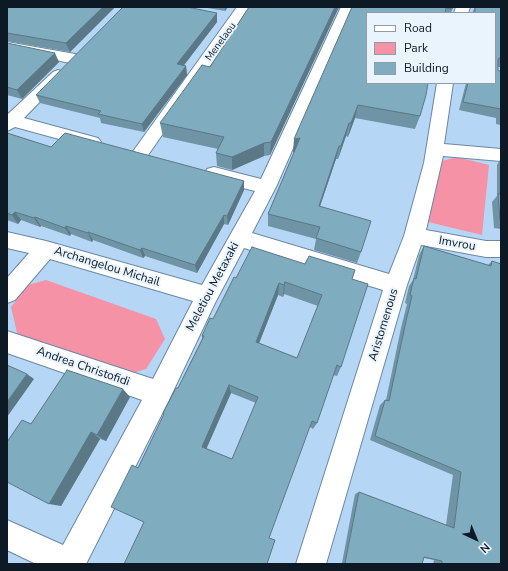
<!DOCTYPE html>
<html>
<head>
<meta charset="utf-8">
<style>
	body { margin:0 }
	#map { position:relative; width:508px; height:571px; overflow:hidden; background:#b6d6f5; font-family:"Nunito Sans",sans-serif }
	canvas { display:block }
	.frame { position:absolute; inset:0; border:8px solid #0d1924; pointer-events:none }
	.legend { position:absolute; left:366px; top:12px; width:130px; height:72px; box-sizing:border-box; background:#eaf4fd; border:1px solid #929ca6; margin:0; padding:5px 7px; list-style:none; font-size:12px; color:#0d1924 }
	.legend li { display:flex; align-items:center; gap:8px; height:20px }
	.legend b { width:20px; border:1px solid #929ca6 }
	.north { position:absolute; left:456px; top:519px; width:40px; height:40px; -webkit-text-stroke:3px #eaf4fd; paint-order:stroke; rotate:136deg; font-size:11px; font-weight:700; line-height:16px; text-align:center; color:#0d1924 }
	.north::after { content:''; display:block; margin:auto; width:14px; height:18px; background:#0d1924; clip-path:polygon(50% 0,100% 100%,50% 72%,0 100%) }
</style>
</head>
<body>
<div id="map">
<canvas width="508" height="571"></canvas>
<div class="frame"></div>
<ul class="legend">
<li><b style="height:5px;background:#fff"></b>Road</li>
<li><b style="height:11px;background:#f592a6"></b>Park</li>
<li><b style="height:11px;background:#80acc0"></b>Building</li>
</ul>
<div class="north">N</div>
</div>
<script>
const g = document.querySelector('canvas').getContext('2d');
g.lineJoin = 'round';
function fillPath(path, color) { g.fillStyle = color; g.fill(path, 'evenodd'); }
const toPath = rows => new Path2D(rows.map(r => 'M' + r).join(''));
function trace(path, color, width, dash) { g.strokeStyle = color; g.lineWidth = width; g.lineCap = dash ? 'butt' : 'round'; g.setLineDash(dash || []); g.stroke(path); }
function drawText(font, color, halo, rows, align = 'center') {
  g.font = font + ' "Nunito Sans",sans-serif'; g.lineWidth = 4; g.setLineDash([]); g.textBaseline = 'middle'; g.strokeStyle = halo; g.fillStyle = color; for (const [text, x, y, turn = 0] of rows) {
    g.save(); g.translate(x, y); g.rotate((+turn || 0) * Math.PI / 180); g.textAlign = isNaN(turn) ? turn : align; if (halo) g.strokeText(text, 0, 0); g.fillText(text, 0, 0); g.restore();
  }
}
const green = toPath([
	[457,157,489,165,482,235,424,221,442,161],
	[46,280,156,319,165,339,146,369,123,376,18,337,11,307,28,285]
]);
const minor = toPath([
	[237,7,251,7,146,158,140,160,134,158,131,154,134,150,237,7],
	[341,7,355,7,276,187,252,233,389,274,404,236,424,163,437,83,453,83,444,144,501,149,501,161,443,156,426,230,486,241,501,241,501,257,486,257,421,245,407,285,326,564,296,564,383,290,244,248,215,303,168,402,86,564,36,564,7,550,7,520,63,545,142,400,7,353,7,331,153,379,193,301,50,259,15,300,7,303,7,278,29,253,7,248,7,232,46,241,202,285,255,191,207,179,205,174,207,169,214,167,261,179,341,7],
	[456,7,470,7,468,13,454,13,456,7],
	[7,42,75,54,80,56,83,59,80,62,75,64,7,50,7,42],
	[58,70,63,72,66,75,63,78,24,118,98,138,101,142,98,146,92,148,15,127,7,131,7,115,53,72,58,70]
]);
const wall = toPath([
	[7,7,115,7,70,52,7,41],
	[202,7,228,7,225,11],
	[249,7,339,7,270,155,264,156,232,170,217,166,216,153,218,149,163,137,160,123,210,67],
	[352,7,453,7,451,13,367,13,420,116,415,129,355,118,348,137,346,136,338,159,336,159,320,206,361,252,357,263,314,250,316,239,268,226,268,214,294,152,293,152],
	[475,7,501,7,501,67,498,67,498,70,499,71,501,71,501,125,496,124,496,118,459,110,466,83,495,83,495,13,472,13],
	[217,13,217,22,184,65,186,66,187,75,144,132,101,123,100,118,40,103,36,95],
	[7,43,59,62,22,99,7,95],
	[7,133,51,147,244,181,244,190,228,225,224,224,197,273,145,256,143,258,93,240,92,242,71,234,70,236,41,226,40,227,21,220,18,224,7,220],
	[501,158,501,229,494,228,492,202,497,196,497,165],
	[424,246,488,265,492,261,501,564,433,564,434,560,424,558,422,564,345,564,342,563,355,494,359,492,446,525,453,475,370,440,380,405,385,400,386,400,401,328,407,304,405,303,409,286,413,280,419,255],
	[236,278,352,279,341,367,337,376,333,375,317,423,313,429,310,427,144,522,138,468,164,415,163,413,178,388,202,339,202,336,213,319],
	[284,294,318,306,297,358,259,343,278,295,283,297],
	[231,393,256,403,232,459,206,448],
	[130,397,106,441,100,439,61,506,31,424]
]);
const shadedWall = toPath([
	[103,7,115,7,70,52,66,43],
	[225,7,228,7,225,11],
	[335,7,339,7,270,155,271,142],
	[217,13,217,22,178,73,177,64],
	[55,53,59,62,22,99,17,90],
	[186,66,187,75,144,132,142,124],
	[358,105,355,118,348,137,351,123],
	[349,123,346,136,338,159,341,146],
	[300,138,299,151,293,152,294,139],
	[264,143,264,156,232,170,232,157],
	[339,146,336,159,316,218,319,206],
	[244,181,244,190,228,225,227,216],
	[15,212,21,220,18,224,12,215],
	[224,215,224,224,197,273,195,265],
	[35,217,41,226,40,227,34,218],
	[66,226,71,234,70,236,65,228],
	[88,232,93,240,92,242,88,233],
	[142,248,145,256,143,258,140,250],
	[285,282,284,294,283,297,284,285],
	[279,283,278,295,256,351,256,342],
	[27,374,34,379,7,417,7,402],
	[229,385,231,393,205,452,202,447],
	[123,389,130,397,106,441,97,435],
	[91,432,100,439,61,506,49,504]
]);
const building = toPath([
	[7,7,103,7,66,43,7,33,7,7],
	[123,7,187,7,217,13,177,64,186,66,142,124,98,114,101,111,36,95,123,7],
	[249,7,335,7,271,142,264,143,232,157,216,153,224,137,160,123,202,65,210,67,249,7],
	[352,7,453,7,452,9,446,8,445,13,367,13,367,83,428,83,426,95,420,116,358,105,351,123,349,123,341,146,339,146,319,206,371,221,361,252,316,238,320,227,268,214,300,138,294,139,352,7],
	[475,7,501,7,501,58,499,58,498,60,498,70,499,71,501,71,501,109,463,102,468,83,495,83,495,13,475,13,475,7],
	[7,43,55,53,17,90,7,87,7,43],
	[7,133,51,147,65,133,244,181,227,216,224,215,195,265,142,248,140,250,88,232,88,233,66,226,65,228,35,217,34,218,15,212,12,215,7,213,7,133],
	[498,194,501,194,501,220,500,220,498,194],
	[424,246,491,266,492,261,501,264,501,564,442,564,442,561,424,557,422,564,347,564,345,563,359,492,454,528,461,472,375,436,385,400,389,401,406,321,412,296,410,295,414,278,416,279,424,246],
	[252,247,305,264,309,256,355,270,352,279,368,284,341,367,337,365,317,423,312,421,294,470,269,538,275,540,267,564,124,564,144,522,111,507,132,465,138,468,164,414,163,413,176,388,178,388,204,336,202,336,210,318,213,319,234,277,236,278,252,247],
	[285,282,322,295,297,358,256,342,279,283,284,285,285,282],
	[229,385,258,397,232,459,202,447,229,385],
	[7,365,27,374,7,402,7,365],
	[67,370,123,389,97,435,91,432,49,504,7,482,7,442,22,420,31,424,67,370]
]);
const farStreetnames = [
	["Menelaou",221,42,-54]
];
const streetNames = [
	["Imvrou",457,244,10],
	["Archangelou Michail",107,267,17],
	["Meletiou Metaxaki",213,287,-62],
	["Aristomenous",384,325,-73],
	["Andrea Christofidi",83,367,19]
];
fillPath(green, '#f592a6');
trace(minor, '#6a88a4', 2);
fillPath(minor, '#fff');
fillPath(wall, '#6e94a5');
fillPath(shadedWall, '#5a7886');
fillPath(building, '#80acc0');
trace(building, '#5a7886', 1);
drawText('10px', '#0d1924', '#eaf4fd', farStreetnames);
drawText('12px', '#0d1924', '#eaf4fd', streetNames);
</script>
</body>
</html>
